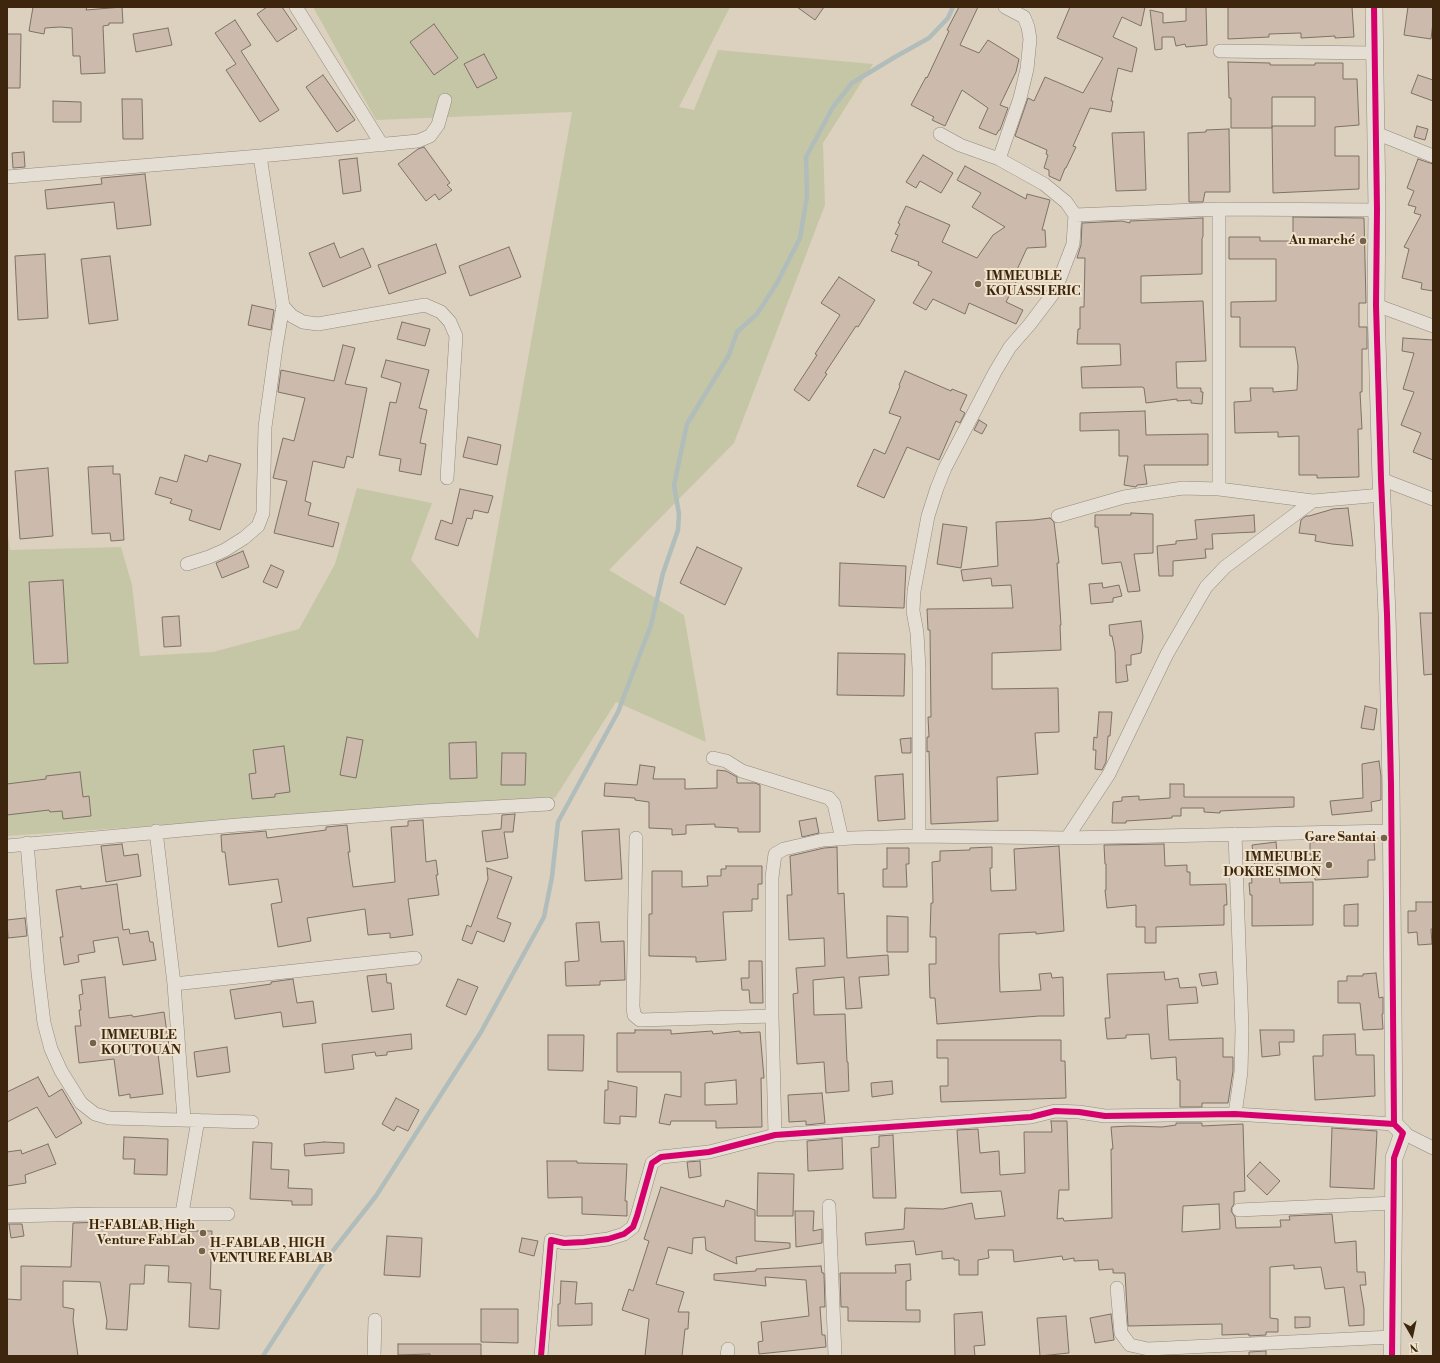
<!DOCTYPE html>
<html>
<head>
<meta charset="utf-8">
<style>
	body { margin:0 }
	#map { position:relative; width:1440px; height:1363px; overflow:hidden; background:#dcd1bf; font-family:"Libre Bodoni",serif }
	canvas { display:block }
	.frame { position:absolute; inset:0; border:8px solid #3d260d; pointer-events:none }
	.north { position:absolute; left:1392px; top:1315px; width:40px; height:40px; -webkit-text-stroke:3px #f0e3ce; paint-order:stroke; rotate:171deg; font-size:11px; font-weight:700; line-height:16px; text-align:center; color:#3d260d }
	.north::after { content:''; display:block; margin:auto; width:14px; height:18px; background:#3d260d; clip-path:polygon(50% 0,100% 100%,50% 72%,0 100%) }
</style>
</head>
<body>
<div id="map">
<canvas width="1440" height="1363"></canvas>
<div class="frame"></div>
<div class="north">N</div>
</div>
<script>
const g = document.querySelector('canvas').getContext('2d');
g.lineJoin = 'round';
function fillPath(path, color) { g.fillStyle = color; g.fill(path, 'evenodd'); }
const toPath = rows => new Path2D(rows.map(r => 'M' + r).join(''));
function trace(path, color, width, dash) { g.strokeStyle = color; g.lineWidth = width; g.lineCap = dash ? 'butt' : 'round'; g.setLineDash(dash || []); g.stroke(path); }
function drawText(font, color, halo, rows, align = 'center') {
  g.font = font + ' "Libre Bodoni",serif'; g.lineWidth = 4; g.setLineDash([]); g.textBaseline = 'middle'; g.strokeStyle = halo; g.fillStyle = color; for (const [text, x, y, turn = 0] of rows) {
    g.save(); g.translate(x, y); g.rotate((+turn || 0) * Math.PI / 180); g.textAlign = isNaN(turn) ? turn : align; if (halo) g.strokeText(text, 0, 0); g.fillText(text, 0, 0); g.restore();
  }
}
const green = toPath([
	[313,7,730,7,679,107,694,110,718,50,873,64,823,143,825,205,734,443,609,570,684,615,706,742,616,702,555,798,7,836,7,528,10,550,121,547,132,585,140,656,213,652,299,629,335,564,357,488,432,503,411,560,478,639,572,112,376,120]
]);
const stream = toPath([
	[263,1356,321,1266,376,1196,481,1032,544,917,552,877,558,822,618,712,651,625,663,573,678,530,679,514,674,485,687,424,729,355,737,332,757,314,777,283,800,238,807,196,806,157,833,107,852,83,895,57,929,38,948,18,953,7]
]);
const building = toPath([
	[33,7,87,7,86,10,122,7,123,23,109,23,109,25,103,26,105,73,81,74,80,56,73,56,72,28,60,27,45,28,44,34,29,31,33,7],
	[267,7,282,7,297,29,277,42,257,14,267,7],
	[797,7,824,7,815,20,797,7],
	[959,7,978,7,960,45,979,53,988,40,1019,59,1016,72,1000,105,1008,108,1000,130,999,130,996,135,979,128,988,108,962,90,945,126,932,120,934,117,911,105,926,77,927,78,949,31,947,30,959,7],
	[1070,7,1145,7,1141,26,1122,17,1113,37,1137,48,1132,72,1118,68,1111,101,1113,101,1111,112,1090,108,1073,146,1076,147,1066,168,1065,168,1060,181,1049,176,1049,170,1044,168,1048,155,1046,154,1047,150,1015,136,1028,98,1034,101,1045,77,1083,93,1103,58,1057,38,1070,7],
	[1186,7,1206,7,1207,45,1186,47,1185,44,1176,46,1174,37,1162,37,1162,49,1155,50,1150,10,1163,13,1163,23,1186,21,1186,7],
	[1228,7,1352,7,1354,37,1335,38,1335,36,1301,38,1301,33,1269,34,1269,37,1228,39,1228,7],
	[1408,7,1433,7,1433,22,1431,39,1404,35,1408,7],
	[235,20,251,45,241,51,279,110,260,122,226,70,236,64,215,33,235,20],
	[434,24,458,58,434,75,410,42,434,24],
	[168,28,172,45,136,52,133,34,168,28],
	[7,34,21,34,20,88,7,88,7,34],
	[484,54,497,78,477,88,464,64,484,54],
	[1228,62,1270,63,1270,65,1315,65,1315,63,1343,63,1343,79,1357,79,1359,125,1335,127,1335,156,1359,156,1359,189,1273,193,1272,126,1315,126,1315,97,1272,97,1272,128,1231,128,1231,98,1229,98,1228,62],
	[323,75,355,120,337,132,306,87,323,75],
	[1418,75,1433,80,1433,101,1411,93,1418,75],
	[122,99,142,99,143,139,123,139,122,99],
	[53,101,81,102,81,122,53,122,53,101],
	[1417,126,1428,129,1425,140,1414,137,1417,126],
	[1229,129,1230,192,1205,192,1203,202,1189,202,1188,133,1206,132,1206,130,1229,129],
	[1144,132,1146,190,1116,191,1112,133,1144,132],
	[424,147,450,183,447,185,452,190,439,200,435,194,426,201,398,164,418,149,424,147],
	[24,152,25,167,13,168,12,153,24,152],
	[923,155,953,173,941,193,920,181,916,188,906,182,923,155],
	[357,158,361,191,343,194,339,160,357,158],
	[1418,159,1433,164,1433,291,1421,289,1422,283,1402,278,1409,249,1404,247,1421,215,1414,213,1416,207,1408,205,1414,191,1407,188,1418,159],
	[965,166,1026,199,1027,194,1050,200,1042,230,1045,230,1046,247,1027,248,1014,276,1018,278,1006,302,1023,310,1016,324,969,303,965,314,933,299,926,310,913,303,932,272,918,265,919,262,891,251,898,235,895,234,900,224,898,223,906,206,950,225,942,242,977,258,993,235,1005,227,972,207,981,193,957,180,965,166],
	[145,174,151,225,117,229,114,202,47,209,45,190,102,184,101,178,145,174],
	[1293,217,1364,218,1366,303,1359,303,1359,327,1367,327,1367,349,1362,349,1362,392,1360,392,1362,429,1358,429,1359,477,1317,478,1317,475,1299,475,1299,436,1278,437,1278,432,1235,433,1234,402,1251,401,1250,388,1273,388,1273,392,1297,390,1298,366,1295,347,1240,347,1240,317,1231,317,1231,302,1276,301,1276,259,1229,259,1229,237,1260,237,1260,241,1293,241,1293,217],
	[1203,218,1203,237,1202,238,1202,274,1141,276,1141,303,1203,301,1206,361,1176,362,1177,388,1201,388,1201,392,1203,392,1202,404,1191,403,1191,400,1177,401,1177,399,1146,403,1144,388,1142,387,1082,388,1081,367,1121,365,1120,344,1077,344,1078,329,1080,329,1080,307,1084,307,1085,258,1077,258,1081,245,1082,223,1122,221,1130,223,1130,221,1203,218],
	[334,243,340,258,363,248,371,267,323,287,309,253,334,243],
	[436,244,446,273,389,294,378,265,436,244],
	[509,247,521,277,470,296,459,266,509,247],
	[45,254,48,318,18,320,15,256,45,254],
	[110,256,118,320,89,324,81,259,110,256],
	[839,277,875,300,858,327,856,326,825,373,827,374,809,401,794,390,817,355,815,354,840,315,821,303,839,277],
	[252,305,274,310,271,330,248,325,252,305],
	[402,322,430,329,425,346,397,339,402,322],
	[1403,338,1433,340,1433,460,1413,452,1421,433,1401,425,1414,392,1403,389,1414,353,1402,351,1403,338],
	[343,345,355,348,345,384,367,388,353,458,347,456,344,468,313,461,305,501,311,503,308,515,339,523,333,547,274,533,287,481,273,478,283,438,294,441,305,398,278,392,281,370,334,381,343,345],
	[386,360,429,370,419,408,427,410,420,443,426,444,421,475,399,471,401,459,379,455,390,402,396,403,401,383,381,377,386,360],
	[905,371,951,391,952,389,967,395,960,410,965,413,960,423,956,421,939,460,907,447,884,498,857,486,874,449,885,454,901,417,889,413,900,386,899,385,905,371],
	[1145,411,1146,435,1208,434,1208,465,1144,465,1147,484,1137,485,1136,487,1124,485,1128,456,1119,456,1119,430,1080,431,1080,413,1145,411],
	[979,420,987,425,982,434,974,430,979,420],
	[468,437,501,445,497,465,463,457,468,437],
	[185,455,207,462,209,455,241,464,220,530,189,520,192,510,170,503,172,499,155,494,160,477,177,482,185,455],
	[113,466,113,474,120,474,124,540,111,541,110,533,92,534,88,467,113,466],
	[48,468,53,536,20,539,15,471,48,468],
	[460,489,493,496,488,513,474,510,472,519,467,518,458,546,435,539,441,520,452,524,460,489],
	[1348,508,1353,546,1332,544,1315,541,1316,535,1299,533,1301,520,1306,516,1309,516,1333,509,1348,508],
	[1131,513,1153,514,1153,553,1134,554,1140,591,1128,592,1121,562,1102,564,1098,527,1095,527,1095,515,1131,515,1131,513],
	[1254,515,1255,532,1212,534,1213,549,1205,549,1206,558,1173,561,1173,576,1159,576,1157,546,1176,544,1176,541,1197,539,1195,520,1254,515],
	[1050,518,1054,522,1059,563,1057,563,1061,625,1060,625,1061,650,992,653,992,689,1058,688,1059,732,1035,733,1038,774,997,777,998,821,931,824,929,751,927,752,927,737,929,737,928,717,931,717,930,630,928,630,927,609,1013,608,1011,585,992,586,991,578,963,581,961,570,998,566,996,522,1034,520,1050,518],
	[943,524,967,527,961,568,937,564,943,524],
	[697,547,742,568,725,605,680,583,697,547],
	[243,551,249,567,222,578,216,563,243,551],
	[840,563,906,566,904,608,839,606,840,563],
	[271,565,284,571,277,588,263,582,271,565],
	[63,580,68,663,34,664,29,582,63,580],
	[1102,583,1103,588,1119,585,1122,596,1113,598,1113,602,1091,604,1089,584,1102,583],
	[1420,613,1433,613,1433,674,1424,675,1420,613],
	[179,616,181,646,164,647,162,617,179,616],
	[1141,621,1143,637,1141,653,1131,655,1131,665,1126,665,1128,681,1116,683,1115,651,1112,636,1110,636,1109,625,1141,621],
	[838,653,905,654,904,696,837,695,838,653],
	[1365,706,1377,709,1374,730,1361,728,1365,706],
	[1099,712,1112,712,1110,736,1108,736,1106,762,1102,770,1095,769,1096,750,1093,750,1094,737,1097,738,1099,712],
	[347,737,363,740,356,778,340,775,347,737],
	[911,738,911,753,902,753,900,739,911,738],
	[476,742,477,778,450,779,449,743,476,742],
	[284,746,290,792,275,794,275,797,252,799,249,774,256,773,253,750,284,746],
	[502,753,526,753,525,785,501,785,502,753],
	[1379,761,1381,776,1381,800,1371,802,1372,811,1332,815,1330,801,1363,798,1362,764,1379,761],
	[640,765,655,767,653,779,685,779,685,789,717,788,717,770,726,771,737,777,737,783,755,783,760,785,760,832,738,832,738,828,715,827,715,824,686,825,686,834,672,835,672,829,649,828,649,802,635,800,635,798,604,796,605,783,637,785,640,765],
	[80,772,83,797,89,796,91,816,63,819,62,811,50,812,49,810,7,815,7,784,46,779,46,776,80,772],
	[903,774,905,819,878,821,875,776,903,774],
	[1170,784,1184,784,1184,797,1294,797,1294,807,1220,811,1220,813,1204,812,1204,808,1181,808,1181,816,1172,816,1172,818,1126,821,1126,823,1112,823,1113,802,1122,801,1122,797,1139,796,1139,800,1170,798,1170,784],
	[515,814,513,832,504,832,508,858,486,862,482,831,501,829,502,815,515,814],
	[816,818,819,833,802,837,799,821,816,818],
	[423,820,426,862,436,860,438,875,436,875,439,895,408,899,413,935,390,938,390,933,368,935,365,909,307,918,311,941,278,947,271,904,282,902,278,879,229,885,225,852,222,852,221,835,266,831,267,838,326,830,326,827,347,825,350,852,348,852,353,887,395,882,391,827,408,826,408,821,423,820],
	[619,829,622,879,585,881,582,831,619,829],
	[1374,839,1375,860,1368,860,1368,877,1315,880,1313,855,1310,855,1310,842,1374,839],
	[1276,842,1280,883,1313,882,1313,925,1252,926,1252,895,1250,895,1249,883,1252,883,1251,869,1255,868,1252,845,1276,842],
	[122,844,124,856,138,854,141,876,106,882,101,846,122,844],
	[1164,844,1165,866,1187,865,1187,872,1190,872,1190,885,1226,884,1227,905,1224,905,1224,925,1156,927,1156,943,1145,943,1145,927,1136,927,1136,905,1107,908,1105,890,1106,890,1106,864,1105,864,1104,845,1164,844],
	[1059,846,1064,931,1036,934,1036,932,999,934,999,963,1000,992,1041,990,1039,974,1051,973,1052,978,1063,977,1064,1016,1039,1016,937,1024,935,998,930,998,929,964,936,964,936,937,930,937,931,903,933,903,932,862,940,861,940,851,970,850,970,848,992,847,992,868,990,868,991,891,1016,890,1014,849,1059,846],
	[837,847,838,894,844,893,847,958,888,955,889,975,859,977,862,1008,846,1009,844,977,813,980,814,1015,845,1014,847,1062,848,1062,849,1091,826,1093,824,1062,797,1064,793,994,798,993,796,968,825,966,824,938,789,940,787,895,792,895,790,856,824,848,837,847],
	[887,848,909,848,909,864,906,864,907,887,883,887,883,869,887,869,887,848],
	[726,866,762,866,762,884,758,884,758,899,752,899,752,911,723,912,726,960,696,962,696,957,649,956,649,914,652,914,652,871,682,871,682,887,708,886,707,876,721,876,721,869,726,869,726,866],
	[487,868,512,877,497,918,511,923,504,942,477,931,472,944,462,940,467,925,471,927,488,879,487,868],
	[117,884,123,930,129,929,130,934,148,931,150,942,153,942,156,960,123,965,118,937,93,941,95,952,78,955,79,962,64,965,60,937,63,937,56,890,81,886,81,889,117,884],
	[1416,902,1433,902,1433,929,1431,929,1432,944,1418,945,1417,932,1408,933,1408,911,1416,911,1416,902],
	[1358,904,1358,926,1344,926,1344,905,1358,904],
	[887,916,908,917,908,952,887,952,887,916],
	[25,918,27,936,8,938,7,920,25,918],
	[599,922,601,942,624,941,625,980,600,981,600,985,566,986,565,962,579,961,576,923,599,922],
	[749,961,762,961,763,1003,750,1003,749,990,742,990,741,978,749,978,749,961],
	[1164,972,1165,980,1178,978,1180,988,1196,987,1198,1003,1167,1005,1169,1040,1223,1038,1223,1057,1233,1057,1233,1071,1228,1103,1202,1103,1202,1107,1180,1107,1180,1080,1177,1080,1176,1057,1151,1059,1149,1034,1126,1035,1126,1038,1107,1039,1105,1018,1110,1018,1107,974,1164,972],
	[1216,972,1218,984,1202,986,1199,974,1216,972],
	[1376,973,1379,998,1383,997,1383,1014,1382,1014,1383,1029,1363,1030,1360,1003,1338,1003,1338,981,1347,981,1347,976,1363,976,1363,974,1376,973],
	[386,974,387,983,391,983,394,1009,372,1012,367,976,386,974],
	[105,977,109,1018,132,1015,133,1017,164,1012,170,1053,158,1054,163,1094,130,1098,130,1094,119,1096,114,1059,79,1063,75,1026,81,1026,79,1010,81,1010,79,995,83,994,81,980,105,977],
	[293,979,297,1003,313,1001,316,1023,283,1027,281,1012,235,1019,230,990,271,984,271,982,293,979],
	[458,979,478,987,466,1015,446,1006,458,979],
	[635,1030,671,1030,671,1034,712,1031,713,1034,740,1031,740,1033,760,1032,764,1078,761,1078,762,1127,716,1128,716,1121,671,1121,670,1125,659,1123,665,1094,681,1097,681,1072,617,1072,617,1033,635,1033,635,1030],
	[736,1080,737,1104,705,1105,705,1083,736,1080],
	[1260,1030,1294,1030,1294,1042,1279,1042,1280,1055,1262,1057,1260,1030],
	[411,1034,412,1049,387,1052,387,1055,376,1056,375,1052,352,1055,354,1069,325,1073,322,1044,411,1034],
	[1355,1034,1356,1055,1374,1055,1375,1096,1315,1100,1313,1056,1323,1056,1323,1035,1355,1034],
	[548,1035,584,1035,583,1071,548,1070,548,1035],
	[937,1040,1061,1040,1061,1061,1065,1061,1066,1098,941,1102,940,1086,948,1086,948,1058,937,1058,937,1040],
	[227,1047,230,1072,197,1077,194,1052,227,1047],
	[38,1077,49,1097,62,1089,82,1123,56,1138,37,1107,7,1122,7,1092,38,1077],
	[608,1081,637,1087,636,1117,620,1116,620,1124,604,1123,605,1090,608,1090,608,1081],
	[892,1081,893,1094,872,1097,871,1083,892,1081],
	[822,1093,825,1123,806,1125,806,1121,789,1122,788,1095,822,1093],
	[396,1098,419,1110,408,1131,397,1126,394,1131,382,1124,396,1098],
	[1051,1121,1067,1121,1069,1190,1059,1190,1057,1219,1063,1218,1064,1221,1112,1218,1111,1149,1113,1149,1111,1127,1130,1126,1162,1127,1176,1125,1176,1123,1202,1123,1202,1126,1243,1124,1245,1191,1234,1192,1234,1204,1232,1207,1231,1211,1235,1217,1236,1228,1281,1227,1280,1220,1290,1220,1289,1216,1332,1214,1335,1243,1356,1241,1357,1272,1365,1272,1366,1285,1360,1285,1364,1309,1364,1325,1349,1326,1344,1287,1325,1289,1321,1267,1294,1269,1294,1265,1270,1267,1270,1318,1278,1319,1278,1332,1266,1332,1266,1335,1249,1336,1249,1334,1222,1335,1222,1324,1128,1326,1125,1273,1113,1273,1113,1269,1099,1270,1098,1260,1074,1261,1074,1258,1063,1260,1062,1256,1014,1262,1013,1250,988,1250,989,1258,978,1260,978,1275,959,1275,959,1260,954,1260,954,1258,942,1259,942,1251,916,1255,914,1241,866,1245,865,1233,904,1229,905,1208,943,1209,972,1203,975,1219,1005,1216,1001,1191,961,1193,957,1130,978,1129,980,1153,999,1151,1000,1175,1025,1173,1024,1132,1052,1132,1051,1121],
	[1219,1204,1220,1229,1182,1232,1183,1206,1219,1204],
	[1332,1128,1377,1131,1374,1189,1330,1187,1332,1128],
	[893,1135,896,1198,873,1198,871,1148,879,1147,879,1136,893,1135],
	[124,1137,168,1139,167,1175,134,1174,135,1159,123,1159,124,1137],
	[842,1138,843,1169,808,1171,807,1141,842,1138],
	[253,1142,272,1143,271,1169,289,1170,288,1188,312,1189,312,1205,292,1205,292,1201,250,1199,253,1142],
	[324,1142,344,1143,344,1153,305,1156,304,1144,324,1142],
	[48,1144,56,1164,25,1175,26,1183,7,1186,7,1152,21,1150,22,1154,48,1144],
	[547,1161,577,1161,577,1163,627,1164,625,1201,627,1201,627,1216,582,1214,582,1197,548,1198,547,1161],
	[700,1161,701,1176,689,1178,687,1162,700,1161],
	[1260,1162,1280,1181,1267,1195,1247,1176,1260,1162],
	[758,1173,794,1174,793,1216,757,1216,758,1173],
	[661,1187,724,1207,726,1200,755,1210,755,1241,790,1243,790,1248,736,1257,737,1264,706,1250,705,1237,693,1238,692,1254,668,1247,656,1284,684,1292,678,1312,689,1312,688,1329,685,1329,682,1356,645,1356,649,1319,622,1310,629,1289,633,1291,649,1241,644,1239,661,1187],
	[795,1211,814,1211,813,1231,822,1229,822,1243,796,1247,795,1211],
	[103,1222,103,1223,124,1224,124,1226,170,1227,170,1228,189,1228,189,1231,212,1231,210,1289,221,1290,219,1329,189,1327,191,1283,168,1282,169,1266,145,1265,144,1284,130,1284,127,1330,106,1329,107,1321,100,1282,63,1281,63,1307,74,1309,73,1320,78,1356,7,1356,7,1299,21,1300,21,1266,71,1267,73,1223,103,1222],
	[9,1224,22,1224,24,1236,11,1238,9,1224],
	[387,1236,422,1238,420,1277,384,1275,387,1236],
	[522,1238,538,1241,534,1256,519,1252,522,1238],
	[910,1264,911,1280,906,1281,906,1310,920,1310,920,1322,848,1321,848,1307,841,1307,840,1273,896,1273,895,1265,910,1264],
	[821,1266,822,1273,824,1273,825,1307,820,1307,822,1335,825,1335,826,1347,759,1354,758,1342,763,1341,761,1322,809,1316,806,1280,765,1277,766,1286,714,1280,714,1274,756,1271,756,1269,821,1266],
	[561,1281,577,1282,575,1304,592,1303,592,1325,558,1326,558,1304,560,1304,561,1281],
	[481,1309,518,1309,518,1343,481,1342,481,1309],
	[982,1312,985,1345,974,1346,975,1356,955,1356,954,1314,982,1312],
	[1111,1314,1114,1340,1095,1343,1090,1318,1111,1314],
	[1066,1316,1069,1353,1040,1356,1037,1318,1066,1316],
	[1295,1317,1310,1317,1310,1327,1295,1328,1295,1317],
	[398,1344,481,1344,481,1356,430,1356,430,1354,398,1355,398,1344],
	[1266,1351,1266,1356,1249,1356,1249,1352,1266,1351]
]);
const minor = toPath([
	[296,7,382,145],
	[1220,51,1374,53],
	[1376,133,1433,156],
	[999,159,1020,98,1027,69,1030,39,1028,27,1024,17,1005,7],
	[7,177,260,156,418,141,430,136,438,125,445,100],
	[1075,215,1219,209,1377,210],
	[1376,305,1433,326],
	[283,306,292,316,303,322,318,324,425,305,441,312,450,322,456,336,447,478],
	[1381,479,1433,499],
	[1219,489,1219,209],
	[1058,516,1124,497,1183,488,1219,489,1313,501,1382,495],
	[187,564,209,557,225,550,244,538,258,526,263,513,265,427,276,347,283,306,260,156],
	[713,758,726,761,742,771,829,798,834,804,842,839],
	[156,831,174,984,184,1119],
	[1235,834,1242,1029,1241,1072,1235,1114],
	[919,836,919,669,917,633,913,611,914,591,928,516,937,488,945,468,995,372,1010,347,1030,324,1055,291,1073,244,1075,215,1066,202,1044,184,999,159,960,145,940,134],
	[636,838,633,1006,634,1015,640,1020,772,1016],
	[1067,838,1109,774,1167,654,1206,587,1225,567,1313,501],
	[27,843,38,973,44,1023,51,1049,61,1071,81,1103,95,1114,109,1118,252,1122],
	[7,846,238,825,424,811,548,804],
	[174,984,415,958],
	[1403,1133,1433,1148],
	[775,1135,772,1016,772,877,775,854,784,849,823,840,852,838,919,836,1067,838,1392,831],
	[829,1206,835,1356],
	[1239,1210,1394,1203],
	[182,1213,198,1120],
	[7,1216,98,1214,228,1214],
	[1117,1288,1121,1333,1130,1345,1148,1349,1392,1337],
	[374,1356,375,1320],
	[541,1356,551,1240,564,1243,584,1242,608,1239,624,1234,633,1227,637,1216,652,1163,661,1157,709,1152,775,1135,1031,1117,1055,1111,1079,1112,1105,1116,1235,1114,1394,1124],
	[727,1356,728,1349]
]);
const tertiary = toPath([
	[1374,7,1377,210,1376,305,1381,479,1387,614,1391,784,1394,1124,1403,1133,1394,1158,1392,1356]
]);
const cycleway = toPath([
	[1374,7,1377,210,1376,305,1381,479,1387,614,1391,784,1394,1124,1403,1133,1394,1158,1392,1356],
	[541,1356,551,1240,564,1243,584,1242,608,1239,624,1234,633,1227,637,1216,652,1163,661,1157,709,1152,775,1135,1031,1117,1055,1111,1079,1112,1105,1116,1235,1114,1394,1124]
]);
const markers = [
	[1363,241,4,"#75624b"],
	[978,284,4,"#75624b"],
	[1384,838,4,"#75624b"],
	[1329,865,4,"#75624b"],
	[93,1043,4,"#75624b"],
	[203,1233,4,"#75624b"],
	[202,1251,4,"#75624b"]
];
const poiNames = [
	["Au marché",1355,241],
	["IMMEUBLE",986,277,"left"],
	["KOUASSI ERIC",986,292,"left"],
	["Gare Santai",1376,838],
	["IMMEUBLE",1321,858],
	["DOKRE SIMON",1321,873],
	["IMMEUBLE",101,1036,"left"],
	["KOUTOUAN",101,1051,"left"],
	["H-FABLAB, High",195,1226],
	["Venture FabLab",195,1241],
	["H-FABLAB , HIGH",210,1244,"left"],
	["VENTURE FABLAB",210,1259,"left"]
];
fillPath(green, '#c5c6a5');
trace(stream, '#b1bdbb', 4.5);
fillPath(building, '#ccbaac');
trace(building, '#7c7266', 1);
trace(minor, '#938a7c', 14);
trace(tertiary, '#938a7c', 18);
trace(minor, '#e4ded5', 13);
trace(tertiary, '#e4ded5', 17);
trace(cycleway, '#d6006c', 6);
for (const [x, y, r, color] of markers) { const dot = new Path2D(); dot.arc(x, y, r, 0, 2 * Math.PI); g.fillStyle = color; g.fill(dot); trace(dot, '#f0e3ce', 1.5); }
drawText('bold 13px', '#3d260d', '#f0e3ce', poiNames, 'right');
</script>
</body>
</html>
